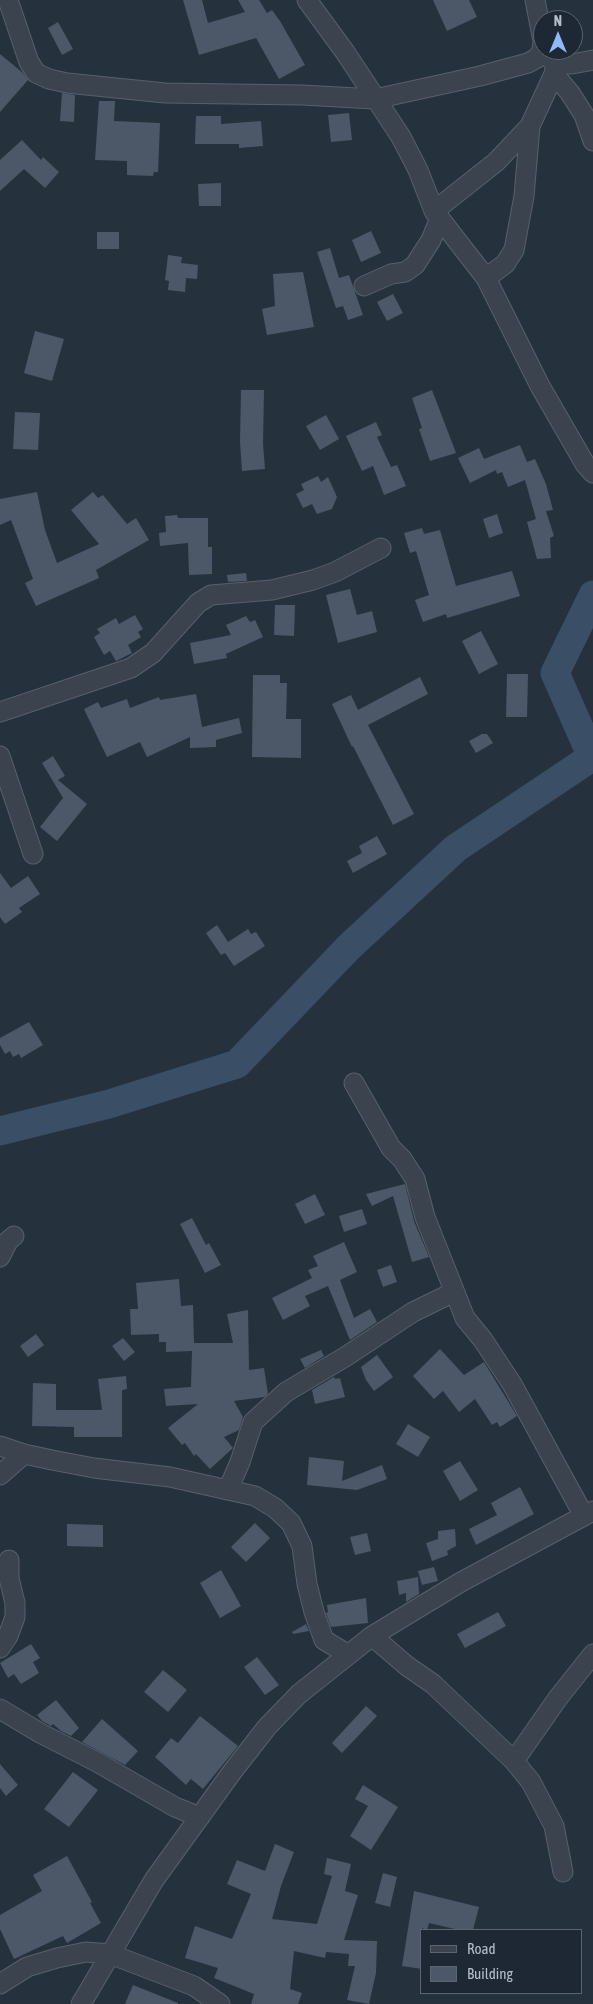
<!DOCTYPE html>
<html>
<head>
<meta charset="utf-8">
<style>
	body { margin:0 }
	#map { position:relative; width:593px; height:2004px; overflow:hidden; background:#26313e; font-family:"Asap Condensed",sans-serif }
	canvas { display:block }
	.legend { position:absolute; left:420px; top:1929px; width:162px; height:65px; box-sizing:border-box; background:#1e2834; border:1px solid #5b6470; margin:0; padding:6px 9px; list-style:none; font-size:15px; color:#b6bec9 }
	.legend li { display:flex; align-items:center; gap:10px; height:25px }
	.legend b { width:25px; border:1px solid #5b6470 }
	.north { position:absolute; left:533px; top:10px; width:50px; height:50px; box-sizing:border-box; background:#1e2834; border:1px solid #5b6470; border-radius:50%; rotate:0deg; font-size:14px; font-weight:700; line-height:20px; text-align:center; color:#b6bec9 }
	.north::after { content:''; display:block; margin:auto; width:18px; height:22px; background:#8fbaf5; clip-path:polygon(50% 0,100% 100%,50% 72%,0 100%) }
</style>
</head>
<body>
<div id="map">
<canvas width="593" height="2004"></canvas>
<ul class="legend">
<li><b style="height:6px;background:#3a434e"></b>Road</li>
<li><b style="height:14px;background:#4c5867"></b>Building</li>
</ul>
<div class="north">N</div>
</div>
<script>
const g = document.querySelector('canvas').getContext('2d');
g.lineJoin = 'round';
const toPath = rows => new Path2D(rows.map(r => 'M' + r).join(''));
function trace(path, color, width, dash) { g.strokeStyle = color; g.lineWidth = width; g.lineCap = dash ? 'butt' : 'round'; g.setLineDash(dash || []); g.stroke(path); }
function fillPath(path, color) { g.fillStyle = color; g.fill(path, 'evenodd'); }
const river = toPath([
	[0,1131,109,1104,237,1064,349,947,456,848,592,757,555,673,593,595]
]);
const building = toPath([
	[183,0,202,0,208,23,245,12,238,0,259,0,267,13,272,10,280,21,305,65,279,79,256,38,199,55],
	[433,0,469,0,477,17,447,31],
	[58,22,73,49,62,55,48,28],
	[0,54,23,73,28,80,0,112],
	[62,93,75,95,74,122,60,121],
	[99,101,115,101,114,121,160,123,158,172,154,172,153,176,127,175,127,161,95,160],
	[349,113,352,140,331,142,328,115],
	[196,116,221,116,221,124,261,121,263,146,239,148,239,144,195,144],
	[22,140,41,160,43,157,59,172,45,188,24,169,0,191,0,160],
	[221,183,221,206,199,206,198,184],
	[371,231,381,253,361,262,352,240],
	[97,232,119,232,119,249,97,249],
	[330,248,339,278,349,275,363,315,348,320,343,306,336,308,317,252],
	[168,255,182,257,181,263,198,265,197,279,186,278,185,292,168,290,169,281,165,280],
	[303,272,314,327,267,335,262,309,275,306,273,274],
	[393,294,403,313,387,321,377,302],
	[35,331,64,339,52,381,24,373],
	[241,390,264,390,263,444,265,469,242,471,240,442],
	[432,390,456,453,430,461,419,429,422,428,412,398],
	[15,412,40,413,38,450,13,449],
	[326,415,339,439,320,450,306,426],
	[376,422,382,435,377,437,391,467,397,465,406,486,384,495,373,466,362,471,346,436],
	[520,445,527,462,535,459,546,484,553,510,546,511,554,536,550,538,551,558,537,559,527,522,536,519,525,480,508,487,502,472,497,474,496,470,470,483,458,458,479,448,484,459],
	[318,476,321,482,328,477,337,497,332,509,317,514,312,504,303,508,296,494,304,490,301,484],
	[37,492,45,530,57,563,99,544,71,510,93,492,98,498,103,495,127,524,136,518,149,540,96,570,99,578,36,606,25,583,33,579,11,520,0,525,0,499],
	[497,514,503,533,489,538,483,519],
	[177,515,178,518,208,518,208,547,212,547,212,574,189,575,188,543,160,546,159,533,166,532,165,516],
	[422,528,424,534,440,530,456,586,512,571,520,596,447,618,446,614,423,622,415,600,429,595,416,551,410,553,404,533],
	[246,573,247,581,228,582,227,575],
	[350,589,357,615,372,611,377,632,338,643,326,595],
	[275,605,295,605,294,636,274,635],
	[135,615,143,629,138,632,141,637,128,645,132,653,116,661,110,651,104,655,94,637,100,633,97,629,116,618,119,624],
	[246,616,250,622,255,620,263,637,226,654,227,658,194,664,190,643,231,635,226,625],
	[481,631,498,664,479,674,462,641],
	[507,674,528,674,527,717,506,717],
	[253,675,280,675,280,683,287,683,286,719,301,719,301,758,252,757],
	[420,677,428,694,368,725,414,814,393,825,353,746,352,747,332,704,351,695,358,710],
	[196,694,202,727,239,718,242,733,216,740,216,747,190,748,190,737,147,757,140,742,107,757,84,709,98,702,101,708,127,699,130,708,159,697,160,700],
	[482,734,487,734,493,743,476,753,469,741],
	[53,756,65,776,58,780,87,804,57,841,40,827,63,798,42,763],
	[377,836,387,854,353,873,347,861,362,853,359,846],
	[0,873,11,888,28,876,40,894,19,908,22,912,5,924,0,917],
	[217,925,228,942,248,929,251,934,256,932,265,946,234,966,225,953,221,955,206,933],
	[29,1022,43,1045,21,1058,19,1054,13,1057,10,1051,5,1054,0,1045,0,1038],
	[405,1184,414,1221,429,1257,412,1262,393,1196,372,1206,366,1194],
	[315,1194,325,1215,305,1224,295,1204],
	[362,1209,367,1224,344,1232,339,1216],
	[192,1218,206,1245,209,1243,221,1265,205,1273,180,1224],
	[344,1242,357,1272,340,1280,354,1318,370,1309,377,1322,350,1340,328,1286,305,1296,310,1306,283,1320,272,1298,312,1278,308,1270,318,1266,313,1256],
	[391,1265,397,1282,383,1287,377,1270],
	[179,1279,181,1306,193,1305,194,1343,233,1343,227,1314,248,1310,249,1370,264,1368,268,1394,264,1397,234,1401,243,1417,239,1430,224,1437,233,1448,210,1469,196,1454,194,1456,185,1443,182,1445,168,1428,198,1404,166,1406,164,1389,191,1387,192,1351,166,1352,166,1342,159,1342,159,1334,131,1335,130,1309,138,1309,136,1283],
	[36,1334,44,1345,28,1357,20,1346],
	[123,1338,135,1352,124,1361,112,1346],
	[440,1349,464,1375,484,1362,517,1416,500,1427,497,1422,492,1425,475,1399,459,1412,443,1391,434,1399,413,1376],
	[321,1350,324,1356,305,1368,300,1359],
	[377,1355,393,1377,374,1391,366,1380,361,1367],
	[126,1376,127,1389,122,1390,122,1437,74,1437,74,1427,32,1426,33,1383,56,1384,56,1410,102,1410,98,1379],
	[334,1377,335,1379,340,1378,345,1397,315,1404,312,1390],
	[408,1424,430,1437,418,1457,396,1444],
	[309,1457,344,1461,342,1481,382,1465,387,1479,357,1490,307,1485],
	[460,1461,478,1490,460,1501,443,1471],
	[520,1487,534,1514,476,1545,469,1529,497,1515,491,1503],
	[255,1523,270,1538,246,1562,231,1547],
	[67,1524,103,1525,103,1547,67,1546],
	[455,1529,456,1546,447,1551,448,1555,432,1561,426,1543,438,1539,438,1531],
	[367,1533,371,1551,355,1555,350,1537],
	[434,1567,438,1581,422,1585,418,1571],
	[221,1570,241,1606,220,1618,200,1583],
	[418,1577,419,1594,406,1602,406,1593,399,1595,397,1581],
	[366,1598,368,1623,331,1627,326,1613,328,1612,327,1605],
	[498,1612,506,1626,465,1648,457,1634],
	[306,1624,309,1631,293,1634,292,1632],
	[31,1644,40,1658,33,1662,39,1673,21,1684,14,1674,8,1678,0,1663],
	[257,1657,279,1685,265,1695,244,1667],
	[163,1670,187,1690,168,1712,144,1692],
	[56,1700,79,1728,71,1736,61,1731,53,1724,51,1726,42,1721,37,1715],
	[366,1706,377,1716,342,1753,332,1743],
	[200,1716,238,1746,203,1789,191,1779,186,1785,155,1757,171,1738,178,1743],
	[102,1719,138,1751,125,1765,82,1742],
	[0,1764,18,1785,6,1796,0,1788],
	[73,1772,98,1790,69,1827,44,1809],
	[363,1785,398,1807,371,1850,350,1836,368,1806,355,1799],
	[275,1844,294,1852,281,1886,272,1919,317,1924,332,1876,324,1874,327,1858,351,1864,345,1891,358,1895,344,1940,377,1941,376,1973,369,2004,347,2000,355,1966,348,1966,349,1954,326,1952,325,1958,294,1951,290,1989,302,1993,298,2004,251,2004,254,1994,214,1978,218,1968,185,1958,195,1926,232,1939,251,1894,227,1884,237,1860,265,1871],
	[67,1856,92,1902,90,1903,101,1923,67,1943,63,1936,14,1959,0,1929,0,1915,42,1891,33,1875],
	[383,1873,397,1877,390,1907,375,1903],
	[414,1891,479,1907,473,1930,459,1930,429,1923,427,1930,422,1928,422,1969,402,1966],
	[133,1985,178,2003,178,2004,125,2004]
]);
const minor = toPath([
	[8,0,29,62,36,73,49,79,67,83,165,93,302,95,375,99,480,76,528,63,537,58,542,51,556,64,572,64,593,60],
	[307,0,345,52,401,137,418,170,434,211,486,278,540,386,585,464,593,473],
	[535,0,543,41,542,51],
	[554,74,570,93,584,115,593,141],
	[434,211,496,162,530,126,554,74,556,64],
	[486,278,505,264,514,250,524,196,530,126],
	[364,286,391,274,405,272,415,265,431,240,440,218],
	[0,712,131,668,153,653,198,603,211,595,272,590,313,580,335,572,381,548],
	[0,756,33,854],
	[354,1083,391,1148,402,1159,415,1179,425,1217,465,1318,483,1340,512,1384,584,1516],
	[0,1257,8,1241,14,1236],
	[0,1446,24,1454,52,1460,94,1468,170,1477,228,1490,255,1496,275,1508,291,1523,302,1546,307,1584,314,1612,324,1640,347,1654],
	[0,1475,24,1454],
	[228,1490,240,1462,253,1422,286,1392,345,1357,413,1312,454,1292],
	[372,1636,407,1666,433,1684,514,1761,531,1782,554,1826,563,1872],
	[0,1648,8,1636,15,1617,15,1603,9,1578,9,1560],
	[0,1709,40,1733,97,1762,175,1807,200,1817],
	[514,1761,558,1698,593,1654],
	[0,1984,27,1967,57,1958,86,1952,110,1954,194,1986,220,2004],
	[81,2004,154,1880,232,1772,267,1727,299,1694,372,1636,461,1582,593,1511]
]);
trace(river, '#3a4e65', 29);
fillPath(building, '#4c5867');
trace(minor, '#57616c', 21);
trace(minor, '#3a434e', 19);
</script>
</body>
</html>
